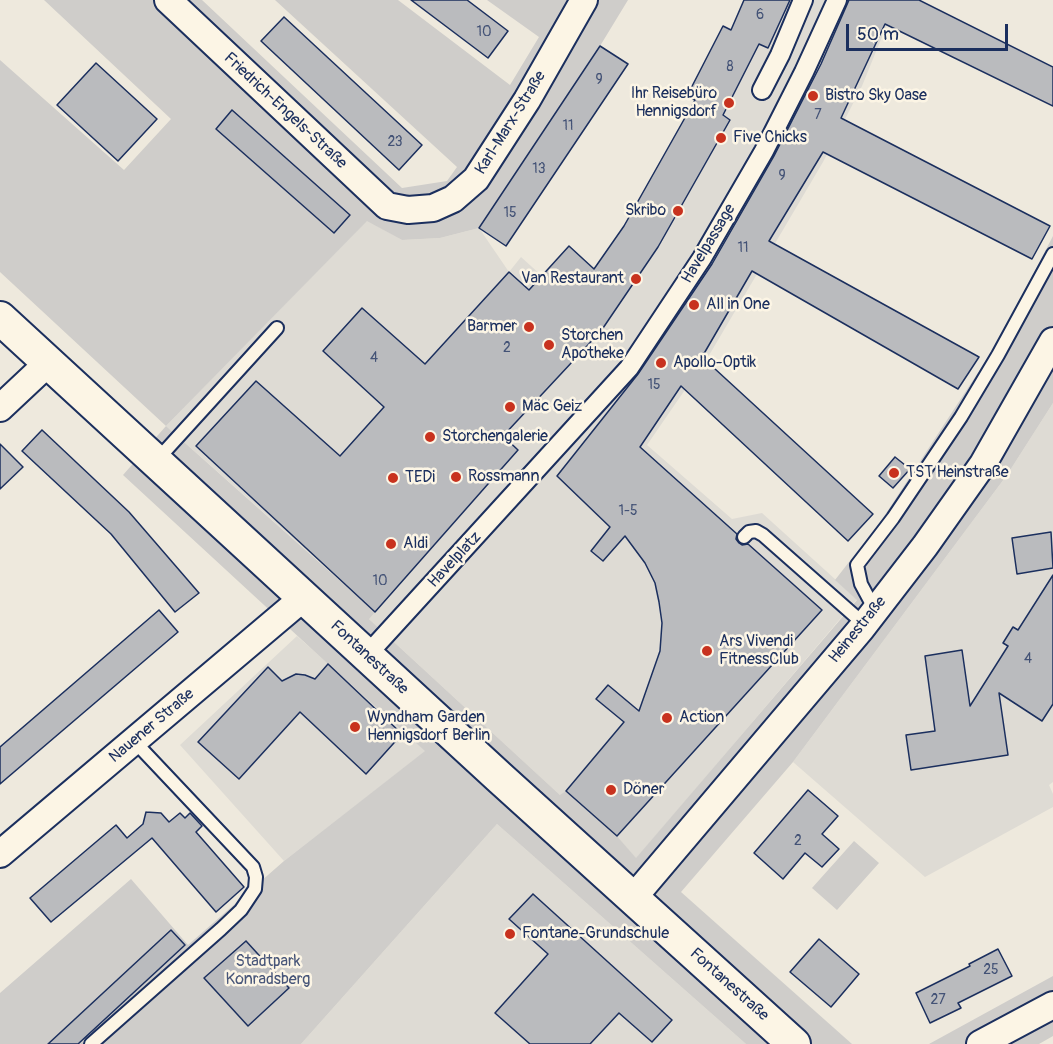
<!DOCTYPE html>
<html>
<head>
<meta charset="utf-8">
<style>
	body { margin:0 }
	#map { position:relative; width:1053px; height:1044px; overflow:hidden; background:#eee9dd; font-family:Pangolin,sans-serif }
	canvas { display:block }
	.scale { position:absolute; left:846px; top:24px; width:162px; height:27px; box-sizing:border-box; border:3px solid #1b2f5e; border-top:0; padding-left:8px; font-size:18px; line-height:21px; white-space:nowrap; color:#1b2f5e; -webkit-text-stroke:4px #fcf5e5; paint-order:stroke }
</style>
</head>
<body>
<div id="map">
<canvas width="1053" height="1044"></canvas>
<div class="scale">50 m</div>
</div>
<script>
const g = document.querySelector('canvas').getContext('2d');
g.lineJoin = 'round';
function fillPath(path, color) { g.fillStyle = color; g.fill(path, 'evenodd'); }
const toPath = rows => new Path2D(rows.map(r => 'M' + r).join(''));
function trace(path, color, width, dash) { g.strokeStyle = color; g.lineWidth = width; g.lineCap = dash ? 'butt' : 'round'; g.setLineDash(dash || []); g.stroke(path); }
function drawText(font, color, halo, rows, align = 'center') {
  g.font = font + ' Pangolin,sans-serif'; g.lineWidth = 5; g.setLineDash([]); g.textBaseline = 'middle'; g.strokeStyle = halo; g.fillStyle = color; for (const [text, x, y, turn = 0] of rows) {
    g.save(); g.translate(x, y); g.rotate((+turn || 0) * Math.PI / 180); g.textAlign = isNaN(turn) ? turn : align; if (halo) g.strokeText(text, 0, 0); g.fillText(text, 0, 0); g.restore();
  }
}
const built = toPath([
	[744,0,897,0,862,86,823,162,711,352,647,445,732,519,762,513,857,599,636,859,617,836,566,791,561,796,368,618,375,611,166,426,367,220,402,240,440,238,479,228,509,272,521,257,542,276,569,246,592,267,596,267,624,226,694,101,687,96,723,26,731,30],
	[1053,403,1053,782,1049,785,1053,794,1053,807,925,877,793,762,1007,475],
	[297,636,426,751,284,861,180,745],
	[497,824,746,1044,301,1044]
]);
const green = toPath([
	[44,0,202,0,402,188,447,181,457,167,275,0,398,0,510,85,539,37,487,0,628,0,600,46,479,228,440,238,402,240,367,221,166,426,375,612,369,619,560,795,566,791,617,836,636,858,857,600,835,580,881,521,996,345,1053,236,1053,403,1007,475,793,762,681,892,852,1044,746,1044,497,824,301,1044,0,1044,0,993,131,879,188,945,284,861,425,751,328,664,123,475,166,426,0,272,0,60,124,170,171,119],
	[854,841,879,863,837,910,812,888],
	[1053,976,1053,1036,1039,1044,929,1044]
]);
const building = toPath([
	[411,0,467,0,508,31,488,58,411,0],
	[744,0,790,0,768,48,759,44,723,115,730,120,658,247,601,331,503,436,518,450,375,612,196,446,256,381,340,456,384,407,323,351,362,308,425,364,509,272,529,290,569,246,594,269,624,226,695,100,687,96,723,26,731,30,744,0],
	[849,0,919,0,1053,67,1053,106,885,24,841,118,1050,226,1032,259,823,152,769,241,979,357,958,389,752,271,702,357,873,514,848,541,681,386,640,447,737,534,736,539,739,543,742,545,748,544,822,610,617,836,566,791,624,722,596,699,608,685,639,711,660,651,662,623,659,602,655,583,645,563,625,536,603,561,591,551,610,527,557,476,638,374,712,264,774,156,821,64,849,0],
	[284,17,422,145,399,170,261,41,284,17],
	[600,46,628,64,506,246,479,228,600,46],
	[96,63,157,119,118,161,57,105,96,63],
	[232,110,350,215,334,233,216,129,232,110],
	[42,430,129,512,199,593,175,612,111,534,22,451,42,430],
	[0,444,23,467,0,489,0,444],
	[895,457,910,469,893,488,879,476,895,457],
	[1051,532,1053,568,1017,574,1012,538,1051,532],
	[1053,575,1053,704,1042,721,999,693,1008,755,911,770,906,735,935,731,925,656,962,650,970,706,1008,646,1003,643,1013,627,1018,630,1053,575],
	[159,610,178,632,0,784,0,747,159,610],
	[328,664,402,734,366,774,300,712,239,779,198,742,268,667,282,681,296,674,305,675,315,679,328,664],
	[808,790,838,816,822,834,839,849,822,867,805,853,783,879,754,853,808,790],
	[146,812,161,813,169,822,180,813,185,818,190,813,202,826,196,832,244,887,216,912,152,838,51,922,30,898,116,825,127,838,143,824,146,812],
	[533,894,672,1020,652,1042,619,1013,590,1044,530,1044,495,1013,548,954,509,919,533,894],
	[171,930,185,945,78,1044,48,1044,171,930],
	[819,939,859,974,831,1007,790,972,819,939],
	[246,941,289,988,248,1026,204,978,246,941],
	[998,949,1012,976,958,1003,961,1008,930,1023,916,993,970,966,969,964,998,949]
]);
const service = toPath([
	[157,460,277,328],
	[744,537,749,532,756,531,763,535,864,624],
	[875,610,861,584,857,565,893,518,961,417,998,355,1053,254],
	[91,1044,221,929,241,910,255,889,256,877,253,867,134,741]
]);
const pedestrian = toPath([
	[762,90,780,55,803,0],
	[366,656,629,368,702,258,764,151,804,72,837,0]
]);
const minor = toPath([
	[168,0,387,206,408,210,433,208,453,199,476,179,527,100,584,0],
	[0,408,48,363],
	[0,854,303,598],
	[633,898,861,629,925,546,983,464,1053,341],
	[980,1044,1053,1005]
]);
const tertiary = toPath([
	[0,318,499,777,794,1044]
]);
const markers = [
	[813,96,6,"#c8321e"],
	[729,103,6,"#c8321e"],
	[721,138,6,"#c8321e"],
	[678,211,6,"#c8321e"],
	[636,279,6,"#c8321e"],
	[694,305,6,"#c8321e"],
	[529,327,6,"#c8321e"],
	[549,345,6,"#c8321e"],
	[661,363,6,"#c8321e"],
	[510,407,6,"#c8321e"],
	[430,437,6,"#c8321e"],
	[894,473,6,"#c8321e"],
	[456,477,6,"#c8321e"],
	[393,478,6,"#c8321e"],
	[391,544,6,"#c8321e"],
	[707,651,6,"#c8321e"],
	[667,718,6,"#c8321e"],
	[355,727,6,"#c8321e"],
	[611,790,6,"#c8321e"],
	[510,934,6,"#c8321e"]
];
const numberNames = [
	["6",760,15],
	["10",484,32],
	["8",730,67],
	["9",599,80],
	["7",818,115],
	["11",568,126],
	["23",395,142],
	["13",539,169],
	["9",782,176],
	["15",510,213],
	["11",743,248],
	["2",507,348],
	["4",374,358],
	["15",654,385],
	["1-5",628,511],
	["10",380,581],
	["4",1028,659],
	["2",798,841],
	["25",991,970],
	["27",938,1000]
];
const poiNames = [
	["Ihr Reisebüro",717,94,"right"],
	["Hennigsdorf",717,112,"right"],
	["Bistro Sky Oase",825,96],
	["Five Chicks",733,138],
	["Skribo",666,211,"right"],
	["Van Restaurant",624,279,"right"],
	["All in One",706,305],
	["Barmer",517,327,"right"],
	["Storchen",561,336],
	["Apotheke",561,354],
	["Apollo-Optik",673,363],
	["Mäc Geiz",522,407],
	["Storchengalerie",442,437],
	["TST Heinstraße",906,473],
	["Rossmann",468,477],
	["TEDi",405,478],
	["Aldi",403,544],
	["Ars Vivendi",719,642],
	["FitnessClub",719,660],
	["Wyndham Garden",367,718],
	["Hennigsdorf Berlin",367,736],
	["Action",679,718],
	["Döner",623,790],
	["Fontane-Grundschule",522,934]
];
const streetNames = [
	["Friedrich-Engels-Straße",285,111,43],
	["Karl-Marx-Straße",511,123,-58],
	["Havelpassage",709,244,-59],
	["Havelplatz",455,560,-47],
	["Heinestraße",858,630,-51],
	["Fontanestraße",369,658,43],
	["Nauener Straße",152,726,-40],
	["Fontanestraße",729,985,42]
];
const parkNames = [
	["Stadtpark",268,962],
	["Konradsberg",268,980]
];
fillPath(built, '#dedbd4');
fillPath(green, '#cfcdca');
fillPath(building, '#babbbe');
trace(building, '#1b2f5e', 1.5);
trace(service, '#1b2f5e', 16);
trace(pedestrian, '#1b2f5e', 22);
trace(minor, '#1b2f5e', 30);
trace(tertiary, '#1b2f5e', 36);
trace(service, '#fcf5e5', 12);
trace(pedestrian, '#fcf5e5', 18);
trace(minor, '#fcf5e5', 26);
trace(tertiary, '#fcf5e5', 32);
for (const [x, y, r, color] of markers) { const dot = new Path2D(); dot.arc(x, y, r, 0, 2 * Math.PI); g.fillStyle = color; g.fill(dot); trace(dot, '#fcf5e5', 2); }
drawText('14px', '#435276', null, numberNames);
drawText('16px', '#1b2f5e', '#fcf5e5', poiNames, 'left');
drawText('16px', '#1b2f5e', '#fcf5e5', streetNames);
drawText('16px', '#485679', '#fcf5e5', parkNames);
</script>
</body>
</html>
